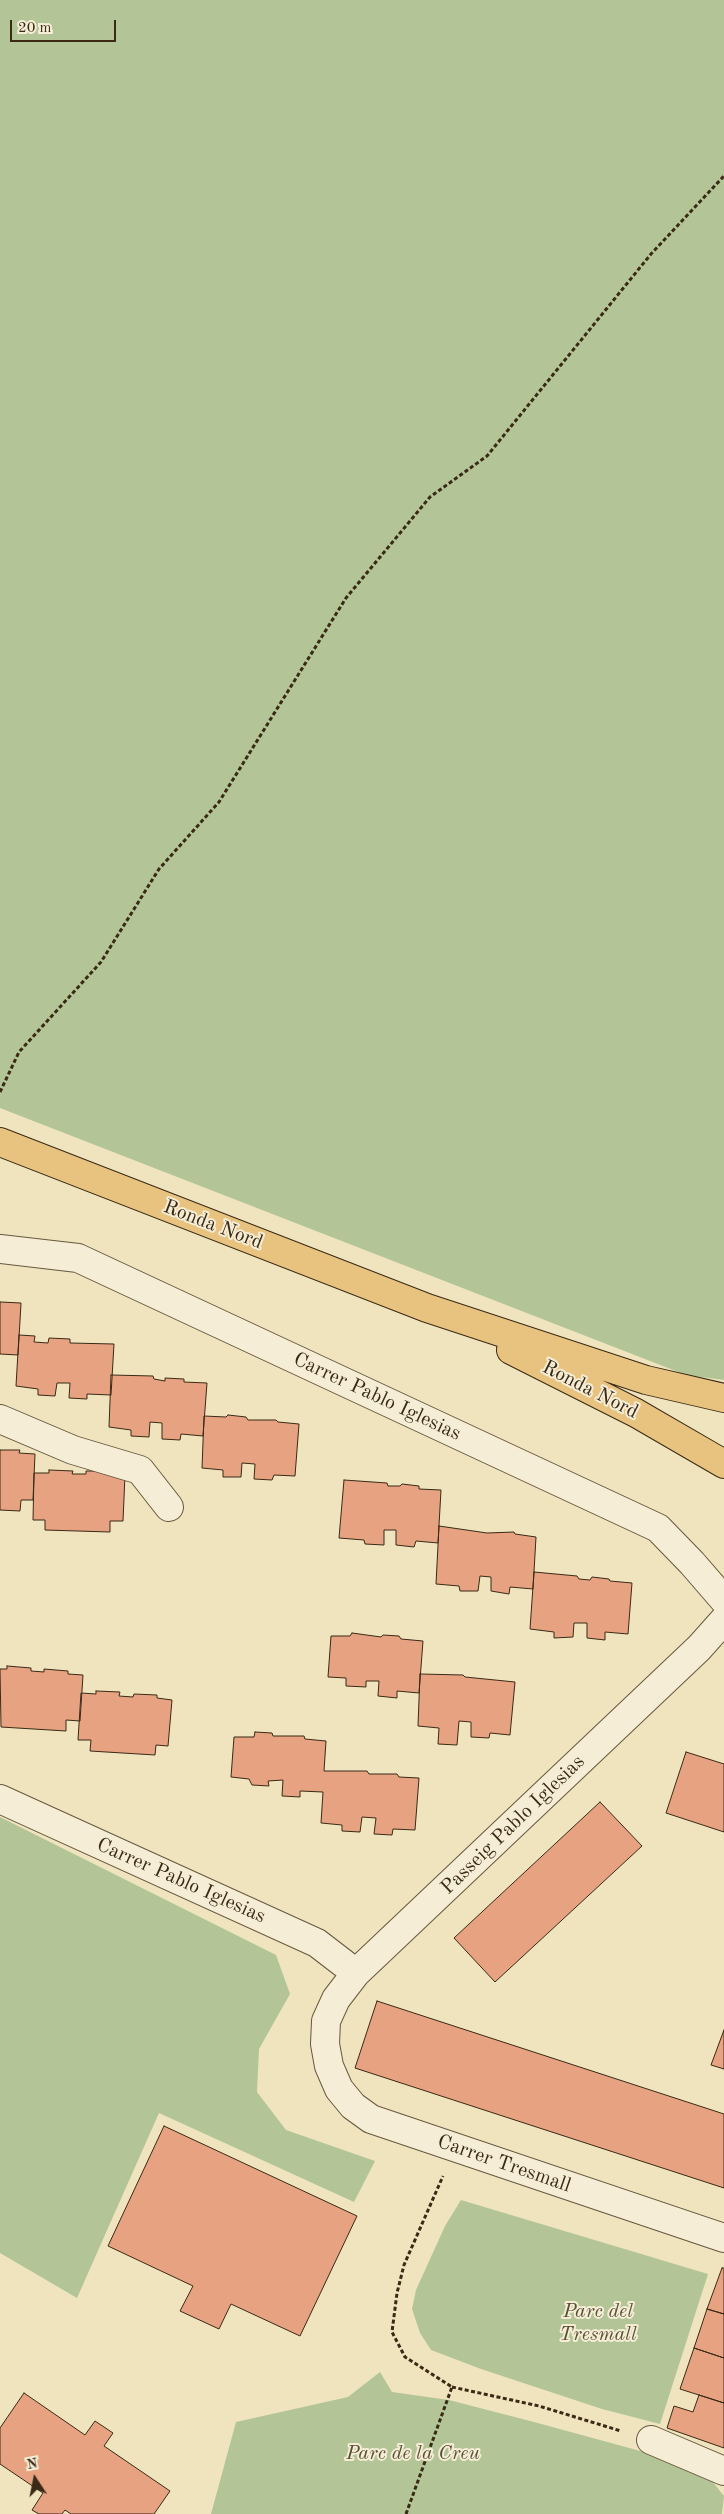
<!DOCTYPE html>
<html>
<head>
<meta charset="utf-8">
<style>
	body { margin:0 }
	#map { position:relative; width:724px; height:2514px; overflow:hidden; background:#f0e4be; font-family:"Old Standard TT",serif }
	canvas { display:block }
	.north { position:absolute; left:10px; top:2454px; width:50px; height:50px; -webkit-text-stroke:4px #f5edd5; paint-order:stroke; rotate:349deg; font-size:14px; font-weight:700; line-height:20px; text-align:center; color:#392915 }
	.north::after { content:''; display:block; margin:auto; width:18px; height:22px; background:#392915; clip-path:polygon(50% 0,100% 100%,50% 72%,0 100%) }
	.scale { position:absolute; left:10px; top:20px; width:106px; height:22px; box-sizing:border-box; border:2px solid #392915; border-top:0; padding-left:6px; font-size:15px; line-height:18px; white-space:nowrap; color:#392915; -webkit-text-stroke:4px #f5edd5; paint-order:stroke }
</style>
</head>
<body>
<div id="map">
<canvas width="724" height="2514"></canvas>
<div class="north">N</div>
<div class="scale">20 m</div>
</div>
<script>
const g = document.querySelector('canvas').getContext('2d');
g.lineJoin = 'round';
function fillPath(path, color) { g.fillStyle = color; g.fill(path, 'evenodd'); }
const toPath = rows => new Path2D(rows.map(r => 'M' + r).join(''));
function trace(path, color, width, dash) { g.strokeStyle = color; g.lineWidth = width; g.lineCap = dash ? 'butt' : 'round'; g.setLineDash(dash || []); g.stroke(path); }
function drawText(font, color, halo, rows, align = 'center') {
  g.font = font + ' "Old Standard TT",serif'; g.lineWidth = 4; g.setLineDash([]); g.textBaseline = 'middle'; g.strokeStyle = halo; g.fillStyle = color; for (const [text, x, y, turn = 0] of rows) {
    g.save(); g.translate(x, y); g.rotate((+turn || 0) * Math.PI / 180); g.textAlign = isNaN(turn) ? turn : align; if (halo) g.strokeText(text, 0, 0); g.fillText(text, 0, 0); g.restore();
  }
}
const green = toPath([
	[0,0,724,0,724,1380,686,1375,0,1108],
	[0,1817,276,1955,290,1994,259,2049,257,2092,286,2130,375,2161,354,2202,159,2113,77,2298,0,2253],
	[461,2200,708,2274,660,2424,602,2409,481,2369,431,2350,420,2333,412,2309,416,2290,445,2226],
	[380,2372,392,2392,449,2400,534,2422,644,2452,708,2476,724,2496,722,2514,211,2514,236,2422,348,2397]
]);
const building = toPath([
	[0,1302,21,1303,18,1355,0,1354,0,1302],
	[19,1335,35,1336,34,1342,48,1343,49,1338,70,1339,70,1343,114,1344,111,1395,87,1394,87,1399,69,1398,70,1383,57,1383,55,1396,38,1395,38,1389,16,1386,19,1335],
	[111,1375,153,1376,154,1379,165,1381,165,1378,184,1379,184,1382,207,1383,203,1436,181,1434,180,1440,162,1439,162,1423,150,1422,149,1437,131,1436,131,1430,109,1427,111,1375],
	[228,1415,246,1417,248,1420,276,1420,278,1422,299,1424,295,1476,274,1475,272,1480,254,1479,255,1464,242,1463,241,1477,223,1477,223,1470,202,1468,204,1416,226,1417,228,1415],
	[0,1450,20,1450,19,1453,35,1454,33,1500,21,1500,20,1511,0,1510,0,1450],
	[49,1470,73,1471,72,1474,86,1474,86,1471,110,1471,125,1475,123,1521,110,1521,110,1532,45,1530,45,1520,33,1520,34,1473,49,1473,49,1470],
	[344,1480,387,1483,388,1486,400,1486,402,1484,419,1486,419,1489,441,1490,438,1543,416,1541,414,1547,396,1545,396,1530,384,1530,384,1545,365,1544,364,1540,339,1538,344,1480],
	[439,1526,487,1533,514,1532,515,1534,536,1537,533,1589,510,1587,509,1594,491,1591,491,1577,480,1576,478,1591,460,1591,459,1586,436,1584,439,1526],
	[534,1572,577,1576,579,1579,590,1580,592,1577,609,1579,610,1581,632,1583,628,1634,605,1632,605,1640,587,1638,587,1623,574,1623,573,1637,554,1638,554,1632,530,1629,534,1572],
	[352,1633,381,1637,383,1635,399,1636,401,1639,423,1641,419,1693,397,1691,397,1698,378,1696,379,1681,366,1681,366,1687,346,1686,346,1678,328,1677,331,1636,350,1636,352,1633],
	[7,1666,31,1668,31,1671,44,1672,44,1669,68,1671,68,1674,83,1675,80,1721,66,1720,66,1731,1,1727,0,1669,7,1669,7,1666],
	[420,1674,463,1675,465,1677,515,1682,510,1735,490,1733,489,1738,471,1737,471,1722,459,1721,457,1745,438,1744,439,1728,418,1726,420,1674],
	[96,1691,120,1692,119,1696,133,1697,134,1694,157,1695,157,1698,172,1700,168,1746,156,1745,155,1755,90,1751,91,1740,78,1740,81,1693,96,1694,96,1691],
	[255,1732,272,1733,273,1736,304,1736,305,1739,326,1741,324,1771,367,1771,369,1774,397,1774,399,1777,419,1778,415,1830,393,1829,392,1835,374,1834,376,1818,362,1817,360,1832,342,1831,342,1825,321,1823,323,1792,300,1791,300,1797,282,1796,283,1780,268,1781,269,1786,252,1785,249,1779,231,1777,234,1737,254,1737,255,1732],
	[686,1752,724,1764,724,1832,666,1813,686,1752],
	[600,1802,642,1846,495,1982,454,1938,600,1802],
	[377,2001,724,2114,724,2188,355,2068,377,2001],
	[724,2030,724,2069,711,2065,724,2030],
	[164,2126,357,2216,300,2336,231,2304,219,2329,180,2311,193,2286,108,2246,164,2126],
	[722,2268,724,2268,724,2314,707,2309,722,2268],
	[707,2309,724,2314,724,2358,694,2348,707,2309],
	[694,2348,724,2358,724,2403,680,2389,694,2348],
	[24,2393,85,2435,95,2421,113,2433,104,2446,170,2491,154,2514,71,2514,65,2510,62,2514,39,2514,32,2510,43,2493,0,2464,0,2428,24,2393],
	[699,2395,724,2403,724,2448,667,2428,674,2406,693,2412,699,2395]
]);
const path = toPath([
	[0,1092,19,1052,101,962,159,869,219,802,346,598,430,497,487,456,651,254,724,176],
	[452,2387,539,2406,621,2431],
	[406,2514,452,2387,405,2357,392,2332,397,2293,404,2265,443,2176]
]);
const minor = toPath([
	[0,1249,78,1258,658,1528,692,1563,724,1600],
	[0,1419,73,1450,140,1470,169,1507],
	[724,1620,699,1648,356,1973,336,1999,326,2021,325,2044,329,2066,339,2089,353,2106,371,2119,724,2238],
	[0,1799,317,1943,356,1973],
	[651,2440,724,2471]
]);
const major = toPath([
	[0,1142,427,1308,646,1380,724,1398],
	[511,1350,636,1413,724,1464]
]);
const streetNames = [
	["Ronda Nord",213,1225,21],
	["Ronda Nord",590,1390,27],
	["Carrer Pablo Iglesias",377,1397,25],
	["Passeig Pablo Iglesias",513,1825,-44],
	["Carrer Pablo Iglesias",181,1881,24],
	["Carrer Tresmall",504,2164,19]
];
const parkNames = [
	["Parc del",598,2312],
	["Tresmall",598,2335],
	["Parc de la Creu",413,2454]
];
fillPath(green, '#b3c596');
fillPath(building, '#e7a282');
trace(building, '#392915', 1);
trace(minor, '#67583f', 30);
trace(major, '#392915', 30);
trace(path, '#392915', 3, [4, 2.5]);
trace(minor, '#f5edd5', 28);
trace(major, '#e8c27f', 28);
drawText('20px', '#392915', '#f5edd5', streetNames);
drawText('italic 20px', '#585035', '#f5edd5', parkNames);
</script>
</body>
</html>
